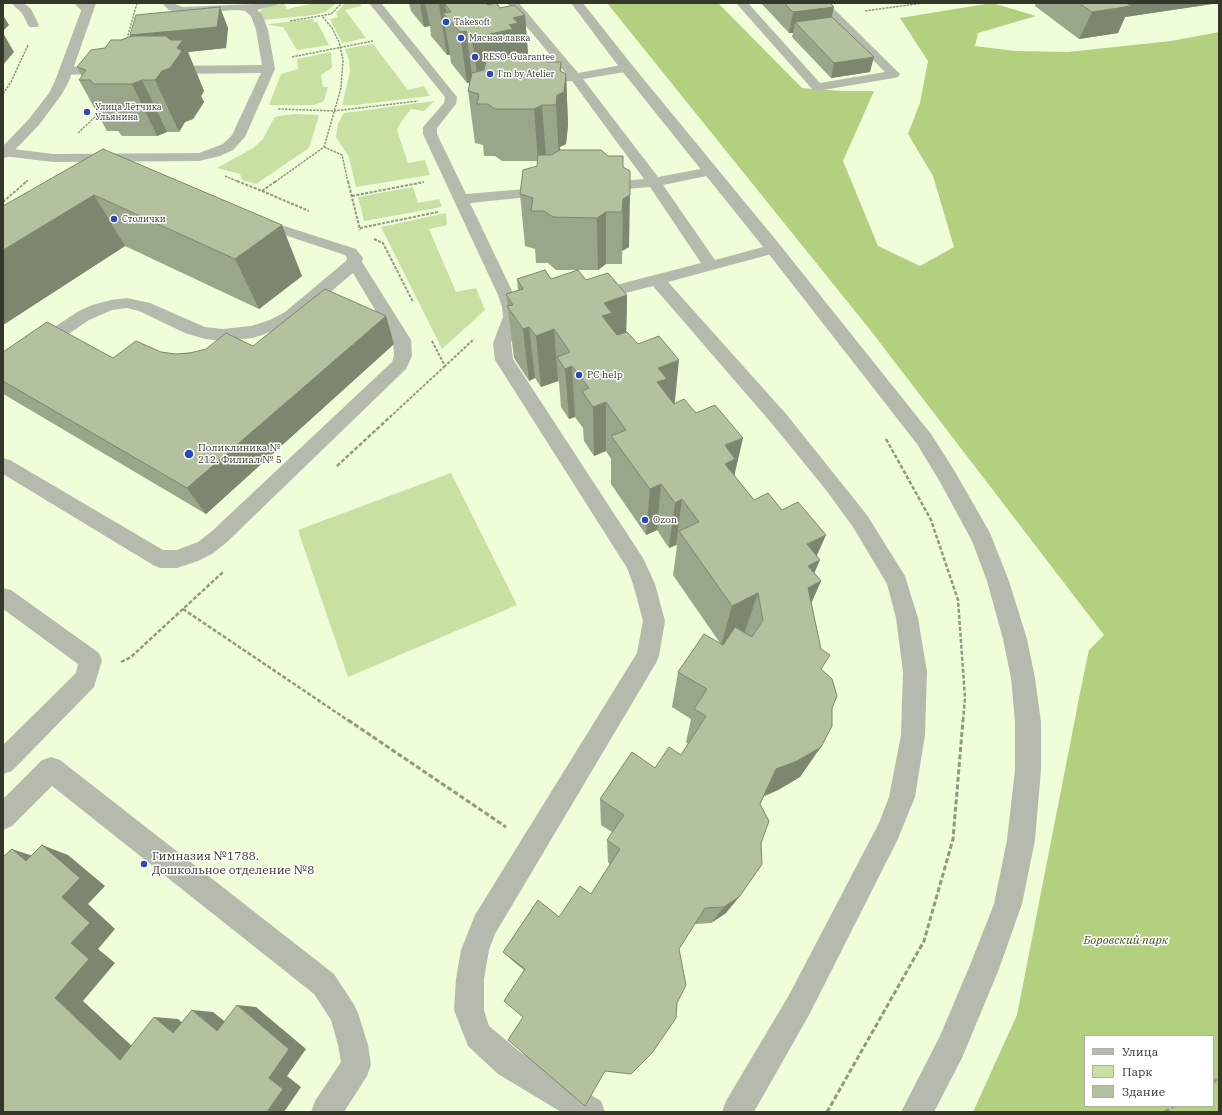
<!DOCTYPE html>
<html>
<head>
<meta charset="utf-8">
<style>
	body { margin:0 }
	#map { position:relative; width:1222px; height:1115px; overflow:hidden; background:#effdd9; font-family:"IBM Plex Serif",serif }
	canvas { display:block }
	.frame { position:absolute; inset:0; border:4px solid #33382b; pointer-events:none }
	.legend { position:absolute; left:1084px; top:1035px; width:130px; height:72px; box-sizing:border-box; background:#fff; border:1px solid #adafaa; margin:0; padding:5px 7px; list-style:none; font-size:12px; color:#33382b }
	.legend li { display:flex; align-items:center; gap:8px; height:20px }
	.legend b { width:20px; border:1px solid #adafaa }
</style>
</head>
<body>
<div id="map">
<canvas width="1222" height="1115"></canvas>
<div class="frame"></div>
<ul class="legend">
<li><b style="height:5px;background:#b5bbac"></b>Улица</li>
<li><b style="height:11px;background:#c9e0a3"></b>Парк</li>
<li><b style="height:11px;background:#b3c19f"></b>Здание</li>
</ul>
</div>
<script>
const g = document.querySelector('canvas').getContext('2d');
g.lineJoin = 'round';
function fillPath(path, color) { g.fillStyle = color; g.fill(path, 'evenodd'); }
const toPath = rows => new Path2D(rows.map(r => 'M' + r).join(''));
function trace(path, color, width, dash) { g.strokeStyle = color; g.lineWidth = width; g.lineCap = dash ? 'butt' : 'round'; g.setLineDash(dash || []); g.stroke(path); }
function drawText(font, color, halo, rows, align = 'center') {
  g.font = font + ' "IBM Plex Serif",serif'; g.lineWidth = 3; g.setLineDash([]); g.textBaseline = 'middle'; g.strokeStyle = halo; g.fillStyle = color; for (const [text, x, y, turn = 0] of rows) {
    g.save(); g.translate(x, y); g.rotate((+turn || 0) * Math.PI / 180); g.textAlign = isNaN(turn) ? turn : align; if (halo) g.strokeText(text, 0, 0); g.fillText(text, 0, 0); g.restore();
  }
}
const green = toPath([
	[284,3,287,9,315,3,337,3,325,12,314,15,263,20,260,11,264,8],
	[345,3,360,3,361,6,345,10,366,38,342,43,330,19,338,17,336,13],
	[313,19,314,22,317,22,329,45,297,50,283,27,269,25,269,24],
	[373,44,408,90,424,86,430,96,355,105,342,105,350,72,349,60,345,49],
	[331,52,332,68,321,75,323,87,328,87,324,101,314,105,269,105,281,74,298,69,297,59],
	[434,101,424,111,411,109,401,122,397,130,408,163,425,160,430,175,356,187,349,157,336,137,338,123,344,113],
	[296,114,319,115,309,148,256,184,242,180,240,174,217,168,253,148,263,139,274,118,278,116],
	[413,187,418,203,439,199,442,207,364,221,358,197],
	[446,213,447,225,429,229,456,292,476,288,485,310,442,349,381,227],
	[451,473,517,605,348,677,298,530]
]);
const forest = toPath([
	[607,3,718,3,802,88,842,91,874,91,843,161,878,246,920,266,954,247,933,176,908,134,920,103,928,61,900,18,992,3,1036,16,978,33,975,46,1015,51,1068,52,1171,41,1219,32,1219,1112,973,1112,1017,1015,1084,673,1089,650,1104,635,871,331],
	[1085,1036,1213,1036,1213,1106,1085,1106]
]);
const pathFar3 = toPath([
	[865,11,923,3],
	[290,21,331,14,342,3],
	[127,39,137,3],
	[292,57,373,41],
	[3,94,11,82,28,45],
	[278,109,334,111,418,101],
	[78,133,94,118,98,112],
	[324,147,342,155,348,182],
	[225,176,239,182],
	[26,182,28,180],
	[275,182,324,147,341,88,343,60,339,42,332,28,322,16]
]);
const pathFar2 = toPath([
	[237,181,262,191,276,181],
	[348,181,360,230],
	[262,191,309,211],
	[352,196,424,182],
	[3,202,27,181],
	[360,228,438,212],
	[374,239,383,243,413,302],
	[432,341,445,366,474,339],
	[390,417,445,366]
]);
const pathFar1 = toPath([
	[886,439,931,520,958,600,965,698,963,721],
	[337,466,391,416],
	[183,609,349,721],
	[121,662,131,657,223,572]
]);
const path = toPath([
	[348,720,506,827],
	[1213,1082,1219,1078],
	[827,1112,924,941,953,839,963,720],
	[1165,1112,1174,1106]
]);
const lane = toPath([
	[11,3,24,3,31,9,39,25,37,27,29,27,22,13,11,3],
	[74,3,86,3,94,11,92,13,84,13,74,3],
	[162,3,174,3,177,5,183,7,279,3,277,5,257,10,262,14,268,30,275,69,245,137,233,150,220,156,199,161,53,162,3,156,3,148,5,148,53,154,199,153,223,144,232,135,261,73,166,74,162,73,160,70,162,67,166,66,262,65,256,30,251,16,245,11,237,10,183,13,169,10,162,3],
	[369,3,381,3,457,97,456,104,437,128,437,134,466,194,548,187,553,188,555,191,553,194,548,195,470,203,514,295,518,307,519,317,511,343,513,359,643,558,655,584,665,621,659,656,656,663,495,934,489,950,484,979,484,1010,489,1026,520,1052,601,1101,605,1112,561,1112,498,1074,468,1046,454,1010,456,979,461,950,475,915,637,653,643,621,633,584,627,568,495,360,493,343,503,317,502,307,498,295,423,134,423,127,444,103,445,97,369,3],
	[507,3,519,3,578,73,627,64,631,65,633,68,631,71,583,79,658,177,711,167,716,168,718,171,716,174,663,185,715,260,774,244,779,246,782,249,779,252,668,282,787,415,867,515,905,576,918,618,927,672,925,735,915,797,897,841,809,1015,754,1112,722,1112,726,1101,789,995,879,823,889,797,901,735,903,672,896,618,887,584,853,527,826,490,773,425,653,286,595,301,589,300,587,296,589,292,701,263,650,187,601,191,596,190,594,187,596,184,601,183,644,179,572,81,560,82,558,79,560,76,567,75,507,3],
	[736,3,748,3,820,83,885,72,816,3,828,3,900,74,898,77,894,78,817,91,813,90,736,3],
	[107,66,111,67,113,70,111,73,66,75,62,74,60,71,62,68,66,67,107,66],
	[256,217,356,249,363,258,362,262,411,340,412,356,406,369,226,543,212,554,198,561,177,568,160,568,153,565,3,474,3,458,10,460,163,550,177,550,198,542,212,531,392,362,394,356,393,340,353,273,297,320,282,328,253,338,223,341,205,339,185,333,139,311,127,308,112,310,89,320,9,375,3,377,3,362,77,312,92,305,111,300,127,298,150,303,205,327,223,329,251,326,270,320,285,312,346,261,347,258,345,255,251,224,249,221,251,218,256,217],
	[3,588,11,590,99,653,102,660,94,687,12,771,3,774,3,745,76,673,78,664,3,609,3,588],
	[51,757,60,760,334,974,353,1003,358,1013,368,1045,371,1065,367,1076,344,1112,311,1112,315,1101,341,1062,338,1045,331,1020,314,994,52,786,12,826,3,830,3,799,42,760,51,757]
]);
const street = toPath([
	[84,3,96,3,69,81,62,94,39,125,8,157,3,158,3,146,29,119,49,93,55,81,84,3],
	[571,3,583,3,632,65,780,245,931,434,954,470,990,533,1009,581,1027,639,1035,678,1041,722,1041,770,1035,840,1022,904,999,969,962,1058,934,1112,901,1112,940,1036,970,965,994,904,1007,840,1015,770,1015,722,1011,678,1003,639,987,581,972,541,940,482,917,444,768,253,622,71,571,3]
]);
const wall = toPath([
	[409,3,498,3,498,5,500,8,525,15,528,58,566,74,568,125,566,144,560,147,560,150,623,167,629,247,622,251,622,264,606,264,598,270,556,270,548,263,536,263,535,249,525,246,520,194,537,166,537,161,502,161,495,156,484,156,483,145,475,143,468,91,470,82,467,83,451,63,450,55,447,55,431,36,430,26,424,27,411,11],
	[761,3,830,3,831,17,870,72,831,78,792,37,793,33,789,33],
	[1036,3,1219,3,1125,17,1118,33,1079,39,1035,6],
	[228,28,226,48,188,52,204,91,201,96,204,102,193,119,185,122,179,132,167,132,157,136,122,136,118,131,107,131,79,80,82,76,77,67,105,48,121,40,130,36,130,35],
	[103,149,302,276,259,309,125,246,3,325],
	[517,279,551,279,586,280,627,295,626,332,675,403,754,500,817,556,814,572,821,581,811,603,822,670,800,777,778,790,764,796,760,804,726,913,711,923,695,924,523,1017,524,970,515,963,503,952,559,917,591,894,610,864,608,862,607,840,612,832,601,825,600,799,655,768,681,755,688,744,686,742,691,719,672,707,678,672,720,643,673,575,677,546,676,545,669,548,657,530,646,535,611,484,611,459,606,451,594,456,584,441,583,428,575,417,569,419,561,407,559,382,558,381,541,387,535,378,529,381,514,358,506,294,518,290],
	[394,344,206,514,5,395,3,393,3,352,113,358,161,352,175,354,253,346]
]);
const shadedWall = toPath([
	[420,3,425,3,430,26,424,27],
	[481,3,498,3,501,32,509,25,513,18,525,15,529,65,479,89,472,38],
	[1109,3,1219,3,1125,17,1118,33,1079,39,1092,12],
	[445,4,447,17,443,13,450,55,447,55,439,5],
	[220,7,228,28,226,48,188,52,204,91,201,96,204,102,193,119,185,122,179,132,155,80,140,56,130,35],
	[834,7,829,28,795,22,793,33,789,33,793,12],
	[3,15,9,25,3,31],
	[466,31,473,82,467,83,460,32],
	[3,33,14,52,3,65],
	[874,57,870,72,831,78,834,63],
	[561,62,562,93,566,74,568,125,566,144,560,147,559,157,556,105],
	[142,80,167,132,157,136,132,84],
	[542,105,546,157,538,161,534,109],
	[94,195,125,246,3,325,3,250],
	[630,195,629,247,622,251,622,264,623,199],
	[606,212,606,264,598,270,597,218],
	[282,225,302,276,259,309,235,259],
	[627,295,626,346,602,316,604,303],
	[386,316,394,344,206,514,187,488],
	[529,327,535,378,529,381,523,329],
	[554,329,558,381,541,387,536,336],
	[679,360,674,410,653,432,658,368],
	[572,366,575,417,569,419,565,369],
	[606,402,606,451,594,456,593,407],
	[743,438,732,486,726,506,725,445],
	[661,484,657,530,646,535,650,489],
	[682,499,676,545,669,548,675,503],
	[826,535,814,562,820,560,802,602,807,544],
	[821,581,803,622,808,588],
	[758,593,744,634,721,646,732,606],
	[821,747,800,777,778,790,760,798,776,769],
	[42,845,68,855,105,886,88,904,115,929,98,949,115,963,83,1001,146,1059,120,1060,55,998,71,943,62,897],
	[12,849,39,858,26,861],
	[740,896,726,913,711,923,724,907],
	[237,1005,256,1007,306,1049,287,1076,301,1087,284,1112,267,1112,269,1078],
	[192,1010,213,1012,238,1032,217,1031],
	[154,1017,178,1019,195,1034,173,1033]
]);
const building = toPath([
	[437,3,486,3,488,5,496,3,500,8,514,5,525,15,513,18,518,23,509,25,513,29,472,38,466,31,460,32,443,13,451,12,445,4,439,5,437,3],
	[784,3,830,3,834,7,793,12,784,3],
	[1079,3,1126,3,1131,6,1092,12,1079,3],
	[220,7,217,27,130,35,136,15,220,7],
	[832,17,874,57,834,63,795,22,832,17],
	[132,36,166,36,170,40,183,40,177,48,182,51,170,68,162,71,155,80,142,80,132,84,94,84,90,80,79,80,86,70,77,67,91,50,105,48,111,40,121,40,132,36],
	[505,57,541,58,547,62,561,62,560,71,566,74,564,92,557,95,556,105,542,105,534,109,495,109,488,104,477,104,479,94,468,91,472,73,484,70,486,61,497,61,505,57],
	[103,149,282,225,235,259,94,195,3,250,3,206,103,149],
	[560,150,601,150,608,156,623,156,623,167,630,171,630,195,623,199,622,212,606,212,597,218,553,217,544,211,531,211,533,198,520,194,523,170,537,166,538,155,551,155,560,150],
	[545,270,551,279,578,270,586,280,608,273,627,295,604,303,612,313,602,316,617,335,627,332,638,344,659,336,679,360,658,368,667,379,657,382,674,404,684,399,696,413,715,405,743,438,725,445,735,459,725,464,754,500,768,493,782,510,798,502,826,535,807,544,820,560,808,566,821,581,808,588,821,649,830,655,821,669,832,679,837,696,832,708,832,726,821,747,797,761,776,769,760,804,769,821,761,843,762,864,740,896,724,907,705,908,679,949,686,985,677,1003,676,1018,652,1053,631,1074,605,1071,585,1106,508,1040,523,1017,504,1001,525,969,503,952,538,900,559,917,580,886,591,894,620,849,607,840,624,815,600,799,632,752,655,768,669,747,681,755,706,716,694,709,707,689,678,672,704,634,723,645,735,627,752,637,763,620,758,593,732,606,679,531,699,522,682,499,675,503,661,484,650,489,611,436,626,430,606,402,593,407,582,391,589,388,572,366,565,369,557,357,570,352,554,329,536,336,529,327,523,329,507,306,513,305,506,294,523,289,517,279,545,270],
	[325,289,386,316,187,488,3,381,3,352,47,322,113,358,136,341,161,352,175,354,190,353,206,349,226,333,253,346,325,289],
	[42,845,80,878,62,897,90,923,71,943,89,959,55,998,120,1060,154,1017,173,1033,192,1010,217,1031,237,1005,289,1049,269,1078,283,1089,267,1112,3,1112,3,857,12,849,26,861,42,845]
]);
const markers = [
	[446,22,4,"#2d48b9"],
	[461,38,4,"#2d48b9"],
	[475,57,4,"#2d48b9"],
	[490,74,4,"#2d48b9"],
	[87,112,4,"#2d48b9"],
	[114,219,4,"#2d48b9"],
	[579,375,4,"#2d48b9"],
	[189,454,5,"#2d48b9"],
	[645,520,4,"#2d48b9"],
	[144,864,4,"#2d48b9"]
];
const farPoinames = [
	["Takesoft",454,22],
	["Мясная лавка",469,38],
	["RESO-Guarantee",483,57],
	["I'm by Atelier",498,74],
	["Улица Лётчика",95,107],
	["Ульянина",95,117],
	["Столички",122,219]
];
const poiNames = [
	["PC help",587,375],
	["Поликлиника №",198,448],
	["212. Филиал № 5",198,460],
	["Ozon",653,520]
];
const nearPoinames = [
	["Гимназия №1788.",152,857],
	["Дошкольное отделение №8",152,871]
];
const nearParknames = [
	["Боровский парк",1126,941]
];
fillPath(green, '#c9e0a3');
fillPath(forest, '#b3d07f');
trace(pathFar3, '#909a81', 1.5, [2.5, 1]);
trace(pathFar2, '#909a81', 2, [3, 1.5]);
trace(pathFar1, '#909a81', 2.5, [4, 2]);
trace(path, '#909a81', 3, [5, 2.5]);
fillPath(lane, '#b5bbac');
fillPath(street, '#b5bbac');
fillPath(wall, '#9aa689');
fillPath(shadedWall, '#7d876f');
fillPath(building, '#b3c19f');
trace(building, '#7d876f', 1);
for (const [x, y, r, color] of markers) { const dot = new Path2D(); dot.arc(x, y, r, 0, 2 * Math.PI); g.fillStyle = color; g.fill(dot); trace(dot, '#fff', 1.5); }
drawText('9px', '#33382b', '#fff', farPoinames, 'left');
drawText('10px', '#33382b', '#fff', poiNames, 'left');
drawText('12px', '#33382b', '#fff', nearPoinames, 'left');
drawText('italic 12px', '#3f5118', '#fff', nearParknames);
</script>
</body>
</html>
